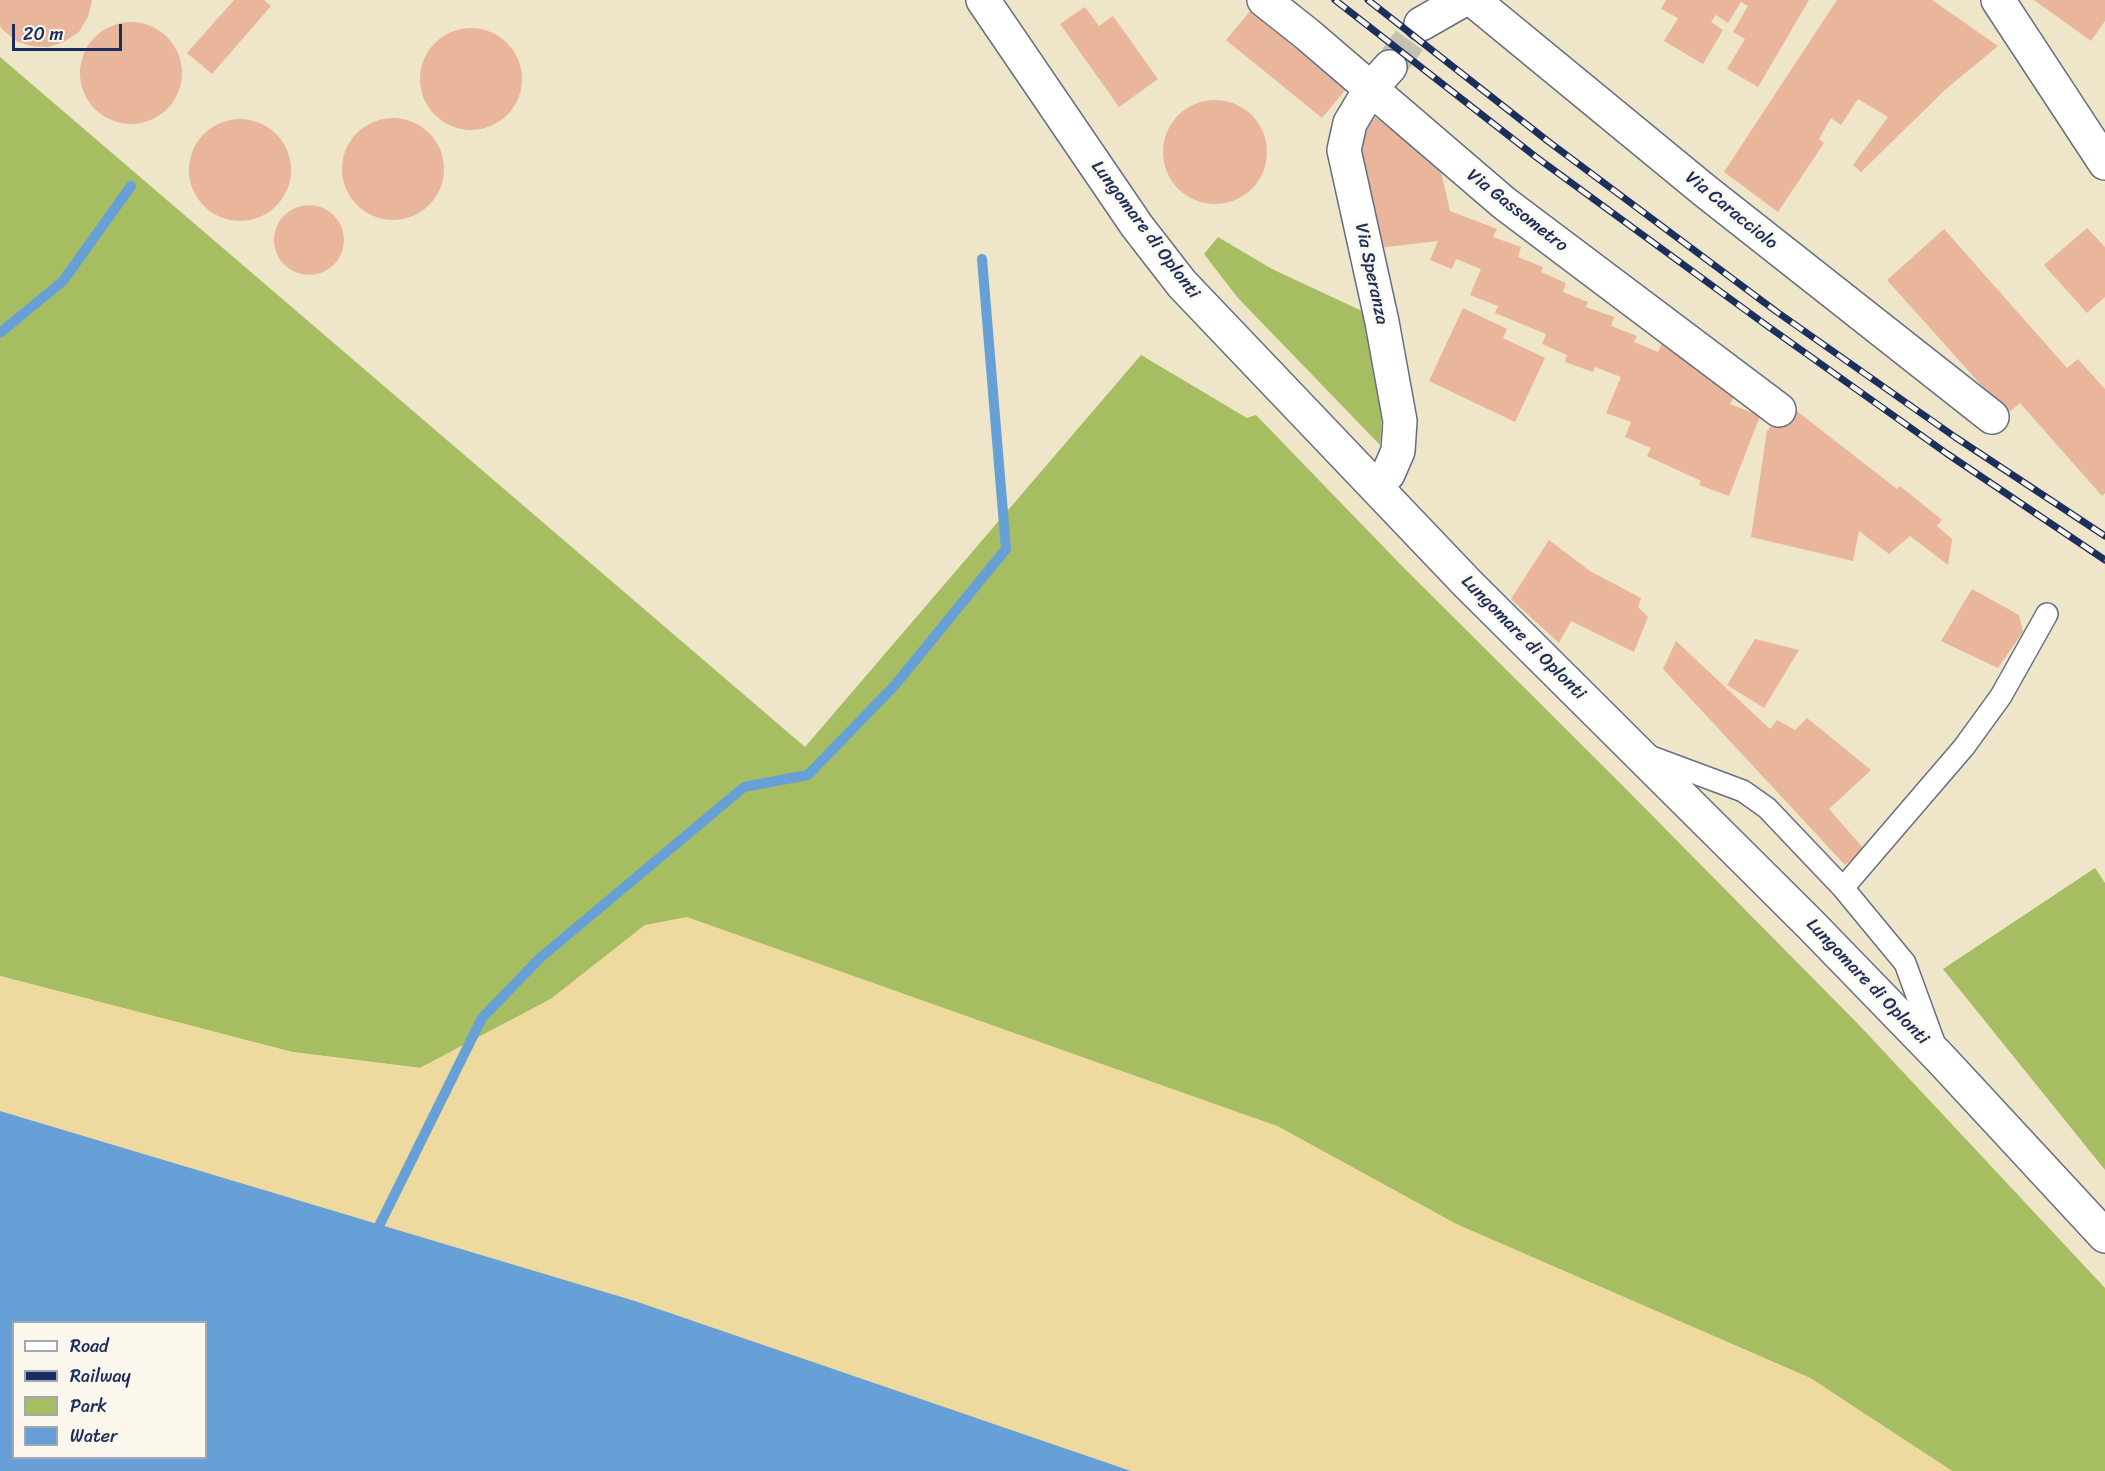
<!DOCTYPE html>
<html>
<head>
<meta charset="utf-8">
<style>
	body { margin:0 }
	#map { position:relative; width:2105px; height:1471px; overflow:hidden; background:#efe5c8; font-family:Sriracha,sans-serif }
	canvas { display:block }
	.legend { position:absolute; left:12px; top:1321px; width:195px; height:138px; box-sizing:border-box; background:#fbf7ec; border:2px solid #a1a7b3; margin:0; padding:8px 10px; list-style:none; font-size:18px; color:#1b2f5e }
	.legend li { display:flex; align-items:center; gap:12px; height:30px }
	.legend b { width:30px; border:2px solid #a1a7b3 }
	.scale { position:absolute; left:12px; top:24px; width:110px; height:27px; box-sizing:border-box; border:3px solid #1b2f5e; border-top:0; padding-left:8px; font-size:18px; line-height:21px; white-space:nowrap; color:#1b2f5e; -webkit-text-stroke:4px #fbf7ec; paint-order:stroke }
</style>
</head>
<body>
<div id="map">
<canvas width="2105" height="1471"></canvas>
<ul class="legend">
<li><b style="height:8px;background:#fff"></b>Road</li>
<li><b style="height:8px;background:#1b2f5e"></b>Railway</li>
<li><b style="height:16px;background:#a7bd62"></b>Park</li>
<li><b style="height:16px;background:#67a0d6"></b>Water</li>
</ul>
<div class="scale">20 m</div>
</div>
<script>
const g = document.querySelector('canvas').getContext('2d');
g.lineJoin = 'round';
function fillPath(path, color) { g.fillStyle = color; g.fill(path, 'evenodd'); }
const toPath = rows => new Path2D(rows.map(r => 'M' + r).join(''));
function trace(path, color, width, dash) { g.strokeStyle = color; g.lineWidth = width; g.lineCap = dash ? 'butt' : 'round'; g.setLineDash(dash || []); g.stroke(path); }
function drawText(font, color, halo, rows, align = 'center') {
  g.font = font + ' Sriracha,sans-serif'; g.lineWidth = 5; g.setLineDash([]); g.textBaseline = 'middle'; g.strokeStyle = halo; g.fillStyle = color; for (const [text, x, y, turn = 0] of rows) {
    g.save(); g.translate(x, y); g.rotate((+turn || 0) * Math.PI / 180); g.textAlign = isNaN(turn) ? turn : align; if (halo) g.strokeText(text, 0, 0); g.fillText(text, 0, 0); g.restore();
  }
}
const green = toPath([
	[0,57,805,747,1141,355,1247,418,1256,415,1402,566,1621,784,1860,1026,2105,1288,2105,1471,1952,1471,1810,1378,1456,1224,1277,1126,645,925,551,999,420,1068,292,1052,0,976],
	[1218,237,1272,269,1362,311,1385,370,1380,445,1238,298,1204,254],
	[2095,868,2105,883,2105,1170,1943,969]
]);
const sand = toPath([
	[687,917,1277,1126,1456,1224,1810,1378,1952,1471,1131,1471,635,1301,0,1111,0,976,292,1052,420,1068,551,999,645,925]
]);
const water = toPath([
	[0,1111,635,1301,1131,1471,0,1471],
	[14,1322,206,1322,206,1458,14,1458]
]);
const stream = toPath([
	[0,333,63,281,131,186],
	[380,1224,482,1018,540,958,744,787,808,775,895,685,1006,549,982,259]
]);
const building = toPath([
	[0,0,92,0,88,17,79,32,64,42,48,47,31,46,16,41,3,30,0,26],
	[234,0,264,0,271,6,212,74,187,53],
	[1666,0,1809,0,1758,87,1727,69,1745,39,1733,32,1748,6,1741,2,1728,23,1716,15,1711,22,1723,30,1703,64,1664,41,1678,18,1661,9],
	[1837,0,1932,0,1998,46,1946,89,1861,172,1853,165,1888,117,1858,99,1841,125,1831,118,1819,139,1824,143,1778,212,1724,172],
	[2034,0,2105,0,2105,21,2091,41],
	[1256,4,1352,82,1322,118,1226,40],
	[1085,7,1099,26,1113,16,1158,79,1119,107,1060,24],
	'80 73a51 51 0 1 1 102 0a51 51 0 1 1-102 0Z',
	'420 79a51 51 0 1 1 102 0a51 51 0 1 1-102 0Z',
	'1163 152a52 52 0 1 1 104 0a52 52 0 1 1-104 0Z',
	[1375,117,1440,167,1450,211,1497,229,1493,237,1521,247,1518,257,1543,267,1541,272,1566,283,1563,292,1588,302,1586,307,1614,317,1611,326,1637,336,1634,342,1658,352,1663,341,1733,398,1730,404,1760,416,1729,496,1699,485,1701,481,1647,456,1651,448,1625,437,1631,422,1606,413,1621,377,1595,367,1593,372,1565,362,1567,355,1542,344,1546,334,1495,313,1498,306,1470,295,1481,269,1456,259,1452,269,1430,260,1438,241,1378,248,1358,142],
	'342 169a51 51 0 1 1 102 0a51 51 0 1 1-102 0Z',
	'189 170a51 51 0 1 1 102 0a51 51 0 1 1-102 0Z',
	'274 240a35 35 0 1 1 70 0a35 35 0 1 1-70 0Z',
	[2087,228,2105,247,2105,297,2087,313,2044,265],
	[1944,229,2067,368,2078,359,2105,389,2105,493,2102,496,2020,403,2007,414,1887,280],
	[1463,308,1507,329,1503,338,1545,358,1515,422,1429,381],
	[1789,405,1897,489,1900,486,1942,520,1937,526,1952,539,1948,565,1910,536,1889,554,1859,531,1853,561,1751,537,1767,431],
	[1549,540,1590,571,1641,598,1638,607,1648,617,1634,652,1571,621,1559,643,1511,599],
	[1972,589,2019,615,2023,632,1998,668,1941,641],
	[1755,639,1799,650,1764,708,1727,685],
	[1676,641,1770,729,1777,720,1795,730,1807,718,1871,770,1829,809,1864,849,1845,865,1663,669]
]);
const minorTunnel = toPath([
	[1390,67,1421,24]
]);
const service = toPath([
	[1649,756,1743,791,1767,808,1843,888,1905,963,1935,1045],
	[1843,888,1964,747,2001,696,2047,614]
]);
const minor = toPath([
	[1264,0,1307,34,1504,203,1779,410],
	[1473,0,1704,190,1992,417],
	[1998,0,2105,163],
	[1421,24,1463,0],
	[1375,486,1388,474,1398,451,1400,421,1382,322,1344,150,1350,123,1371,88,1390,67]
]);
const tertiary = toPath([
	[983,0,1137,226,1182,284,1468,584,1812,926,1941,1059,2105,1236]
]);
const rail = toPath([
	[1335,0,1536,157,1766,325,1946,453,2105,560],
	[1368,0,1549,142,1777,312,1955,437,2105,536]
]);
const streetNames = [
	["Via Gassometro",1517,211,38],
	["Via Caracciolo",1731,211,39],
	["Lungomare di Oplonti",1145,230,53],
	["Via Speranza",1371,274,78],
	["Lungomare di Oplonti",1523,638,45],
	["Lungomare di Oplonti",1867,982,46]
];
fillPath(green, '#a7bd62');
fillPath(sand, '#eeda9e');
fillPath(water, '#67a0d6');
trace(stream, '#67a0d6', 10);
fillPath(building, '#e9b69c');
trace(minorTunnel, '#c5c1b3', 33, [33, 16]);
trace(service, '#656f83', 24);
trace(minor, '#656f83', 36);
trace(tertiary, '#656f83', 36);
trace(service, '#fff', 21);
trace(minor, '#fff', 33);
trace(tertiary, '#fff', 33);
trace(rail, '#1b2f5e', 7);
trace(rail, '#fbf7ec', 4.5, [14]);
drawText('18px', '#1b2f5e', '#fbf7ec', streetNames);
</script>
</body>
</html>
